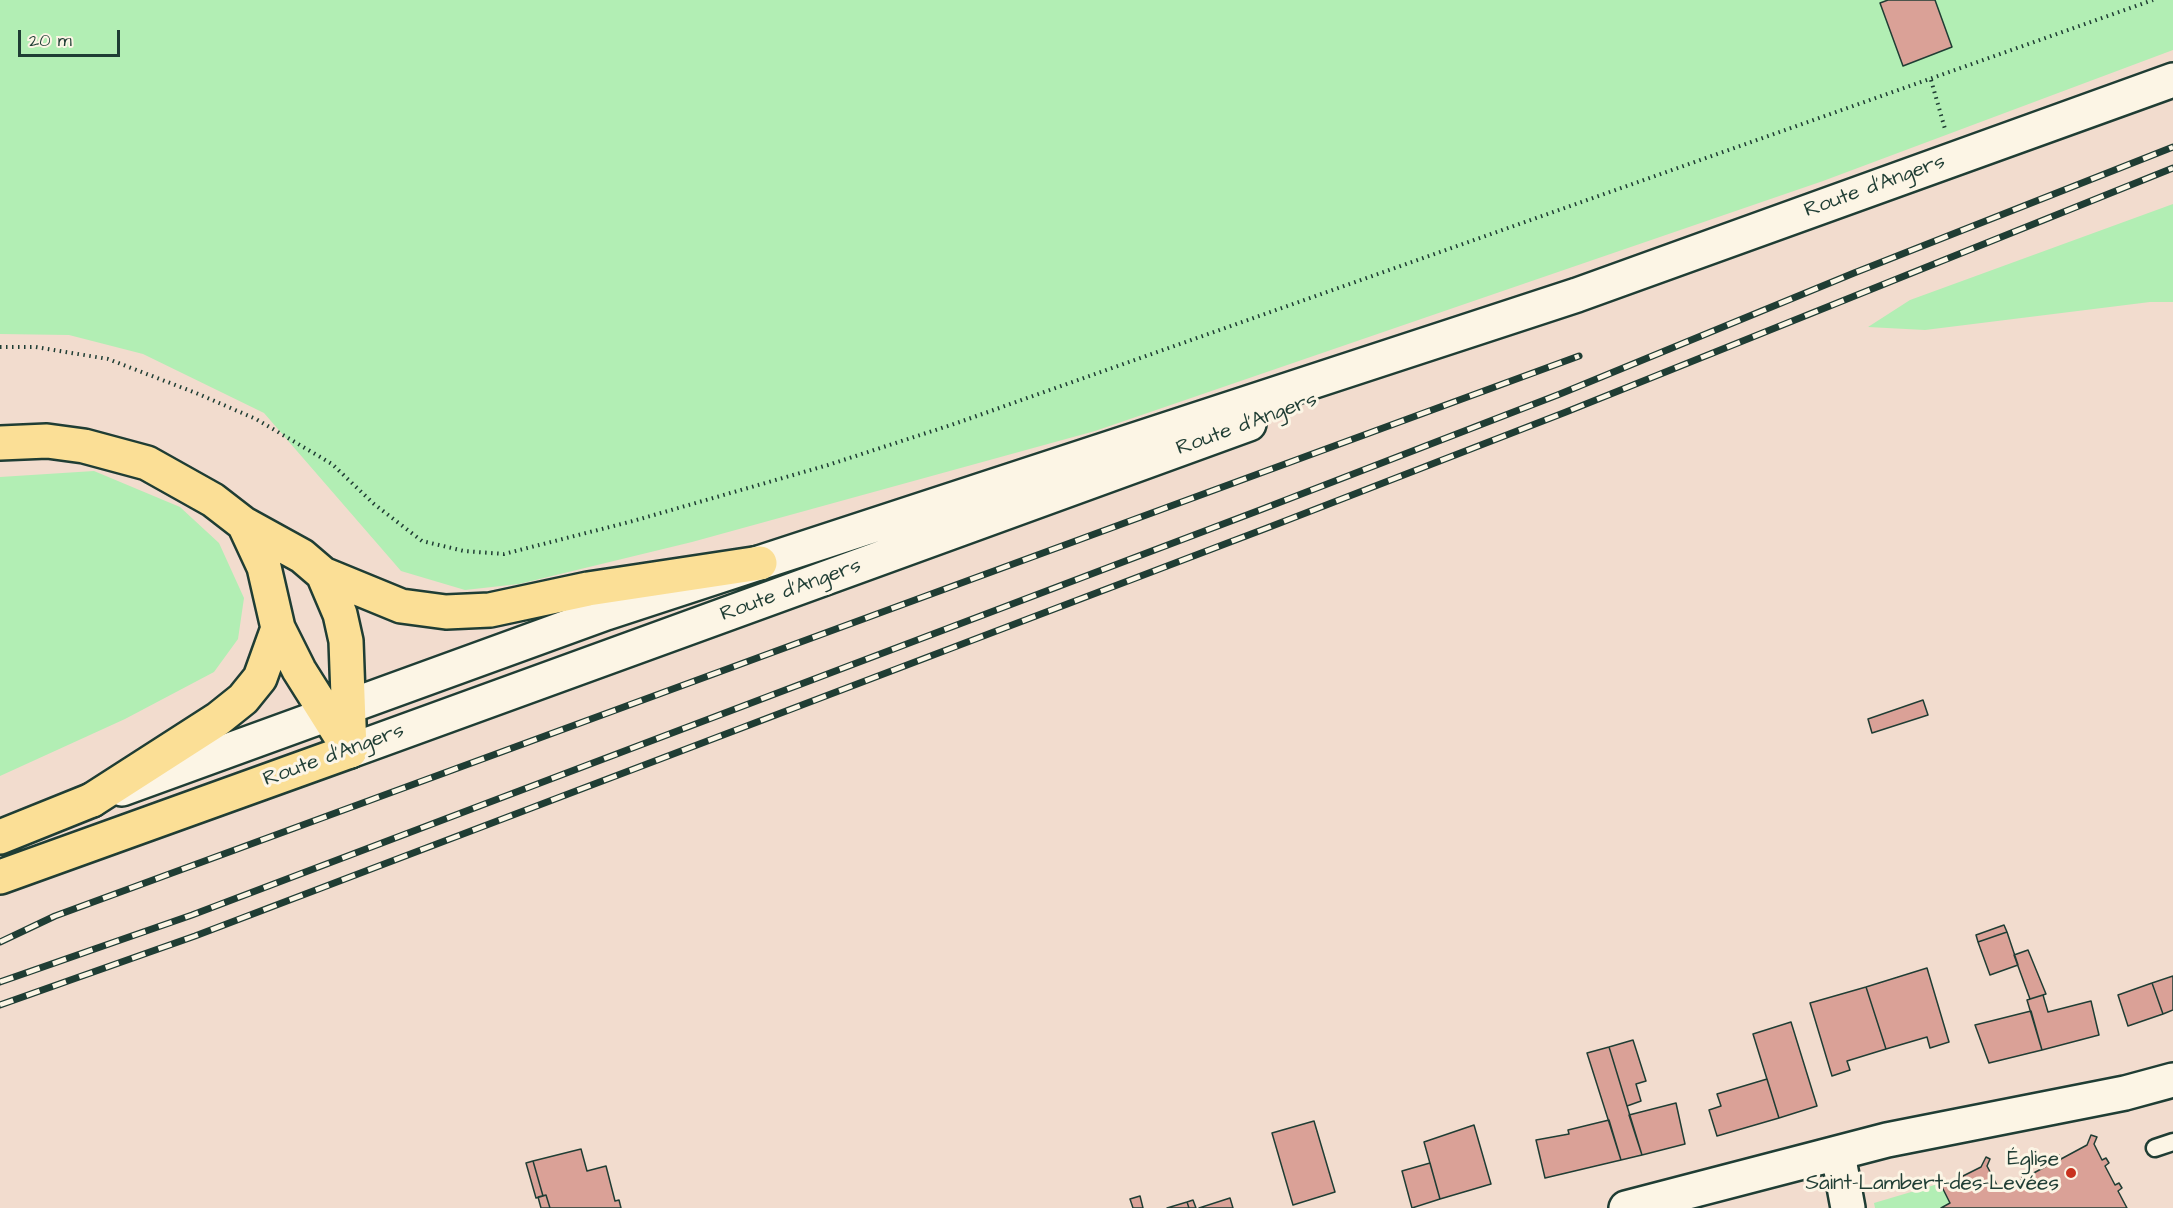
<!DOCTYPE html>
<html>
<head>
<meta charset="utf-8">
<style>
	body { margin:0 }
	#map { position:relative; width:2173px; height:1208px; overflow:hidden; background:#f2dcce; font-family:"Architects Daughter",sans-serif }
	canvas { display:block }
	.scale { position:absolute; left:18px; top:30px; width:102px; height:27px; box-sizing:border-box; border:3px solid #1f3d34; border-top:0; padding-left:8px; font-size:18px; line-height:21px; white-space:nowrap; color:#1f3d34; -webkit-text-stroke:4px #fcf5e5; paint-order:stroke }
</style>
</head>
<body>
<div id="map">
<canvas width="2173" height="1208"></canvas>
<div class="scale">20 m</div>
</div>
<script>
const g = document.querySelector('canvas').getContext('2d');
g.lineJoin = 'round';
function fillPath(path, color) { g.fillStyle = color; g.fill(path, 'evenodd'); }
const toPath = rows => new Path2D(rows.map(r => 'M' + r).join(''));
function trace(path, color, width, dash) { g.strokeStyle = color; g.lineWidth = width; g.lineCap = dash ? 'butt' : 'round'; g.setLineDash(dash || []); g.stroke(path); }
function drawText(font, color, halo, rows, align = 'center') {
  g.font = font + ' "Architects Daughter",sans-serif'; g.lineWidth = 6; g.setLineDash([]); g.textBaseline = 'middle'; g.strokeStyle = halo; g.fillStyle = color; for (const [text, x, y, turn = 0] of rows) {
    g.save(); g.translate(x, y); g.rotate((+turn || 0) * Math.PI / 180); g.textAlign = isNaN(turn) ? turn : align; if (halo) g.strokeText(text, 0, 0); g.fillText(text, 0, 0); g.restore();
  }
}
const green = toPath([
	[0,0,2173,0,2173,50,1823,181,1095,431,692,542,519,584,465,590,401,571,264,413,143,354,69,335,0,334],
	[2173,204,2173,302,2150,302,1925,330,1868,327,1910,300],
	[94,471,180,507,219,543,244,598,238,639,214,672,125,719,0,776,0,477],
	[1938,1184,1942,1187,1950,1203,1941,1208,1875,1208,1874,1203]
]);
const building = toPath([
	[1888,0,1935,0,1952,47,1903,66,1880,3,1888,0],
	[1923,700,1928,715,1872,733,1868,719,1923,700],
	[2004,925,2007,932,1978,942,1976,935,2004,925],
	[2007,932,2018,965,1990,975,1978,942,2007,932],
	[2028,950,2046,994,2030,999,2014,955,2028,950],
	[1927,968,1949,1042,1930,1048,1927,1037,1886,1049,1866,987,1927,968],
	[2173,976,2173,1010,2163,1014,2152,983,2173,976],
	[2152,983,2163,1014,2128,1026,2118,995,2152,983],
	[1866,987,1886,1049,1847,1061,1850,1070,1832,1076,1810,1003,1866,987],
	[2043,995,2048,1012,2091,1001,2099,1035,2042,1050,2027,1000,2043,995],
	[2031,1011,2042,1050,1989,1063,1975,1025,2031,1011],
	[1791,1022,1817,1106,1779,1118,1753,1034,1791,1022],
	[1633,1040,1646,1081,1636,1084,1641,1101,1627,1106,1609,1047,1633,1040],
	[1609,1047,1642,1155,1621,1160,1587,1053,1609,1047],
	[1767,1079,1779,1118,1717,1136,1709,1110,1721,1106,1717,1094,1767,1079],
	[1676,1103,1685,1144,1642,1155,1629,1115,1676,1103],
	[1609,1120,1621,1160,1545,1178,1536,1140,1569,1134,1568,1130,1609,1120],
	[1314,1121,1335,1192,1293,1205,1272,1133,1314,1121],
	[1474,1125,1491,1184,1440,1199,1424,1142,1474,1125],
	[2091,1135,2097,1137,2094,1144,2102,1160,2106,1158,2109,1163,2105,1166,2115,1185,2119,1183,2122,1188,2118,1191,2127,1208,1941,1208,1950,1203,1942,1187,1938,1184,1941,1179,1949,1183,1981,1167,1986,1157,1990,1159,1987,1166,2000,1191,2023,1179,2021,1175,2028,1171,2030,1175,2054,1162,2053,1159,2059,1155,2061,1159,2087,1145,2091,1135],
	[581,1149,587,1171,606,1166,615,1201,619,1200,621,1208,550,1208,546,1195,543,1196,533,1161,581,1149],
	[533,1161,543,1196,536,1198,526,1163,533,1161],
	[1430,1163,1440,1199,1412,1208,1402,1171,1430,1163],
	[546,1195,550,1208,541,1208,538,1197,546,1195],
	[1140,1196,1143,1208,1133,1208,1130,1199,1140,1196],
	[1230,1198,1233,1208,1199,1208,1230,1198],
	[1193,1200,1196,1208,1189,1208,1187,1202,1193,1200],
	[1187,1202,1189,1208,1167,1208,1187,1202]
]);
const path = toPath([
	[1931,80,1945,129],
	[0,347,36,347,108,359,196,393,256,419,332,464,374,504,422,541,464,551,504,554,633,521,828,465,954,424,2153,0]
]);
const lane = toPath([
	[2155,1148,2173,1142]
]);
const secondary = toPath([
	[350,751,1249,424],
	[122,789,606,613,1577,295,2173,80],
	[1838,1154,1848,1208],
	[1626,1208,1887,1140,2125,1093,2173,1080]
]);
const primary = toPath([
	[0,837,92,800],
	[0,877,350,751]
]);
const highway = toPath([
	[0,443,47,441,84,446,147,463,213,500,244,524,302,556,323,574,401,606,446,612,490,610,588,589,760,563],
	[244,524,264,567,278,628,299,670,350,751],
	[323,574,340,614,346,641,350,751],
	[92,800,218,719,243,699,260,678,278,628]
]);
const rail = toPath([
	[0,942,55,916,1579,356],
	[0,982,192,915,1260,510,1560,394,1854,273,2173,147],
	[0,1005,195,936,1267,528,1566,412,2173,168]
]);
const markers = [
	[2071,1173,6,"#c8321e"]
];
const streetNames = [
	["Route d'Angers",1875,187,-20],
	["Route d'Angers",1247,425,-20],
	["Route d'Angers",791,591,-20],
	["Route d'Angers",334,756,-20]
];
const poiNames = [
	["Église",2059,1161],
	["Saint-Lambert-des-Levées",2059,1185]
];
fillPath(green, '#b2eeb4');
fillPath(building, '#daa197');
trace(building, '#1f3d34', 1.5);
trace(lane, '#1f3d34', 21);
trace(secondary, '#1f3d34', 38);
trace(primary, '#1f3d34', 38);
trace(highway, '#1f3d34', 38);
trace(path, '#1f3d34', 4, [1.5, 4.5]);
trace(lane, '#fcf5e5', 16);
trace(secondary, '#fcf5e5', 33);
trace(primary, '#fbdf96', 33);
trace(highway, '#fbdf96', 33);
trace(rail, '#1f3d34', 7);
trace(rail, '#fcf5e5', 4.5, [14]);
for (const [x, y, r, color] of markers) { const dot = new Path2D(); dot.arc(x, y, r, 0, 2 * Math.PI); g.fillStyle = color; g.fill(dot); trace(dot, '#fcf5e5', 2); }
drawText('21px', '#1f3d34', '#fcf5e5', streetNames);
drawText('21px', '#1f3d34', '#fcf5e5', poiNames, 'right');
</script>
</body>
</html>
